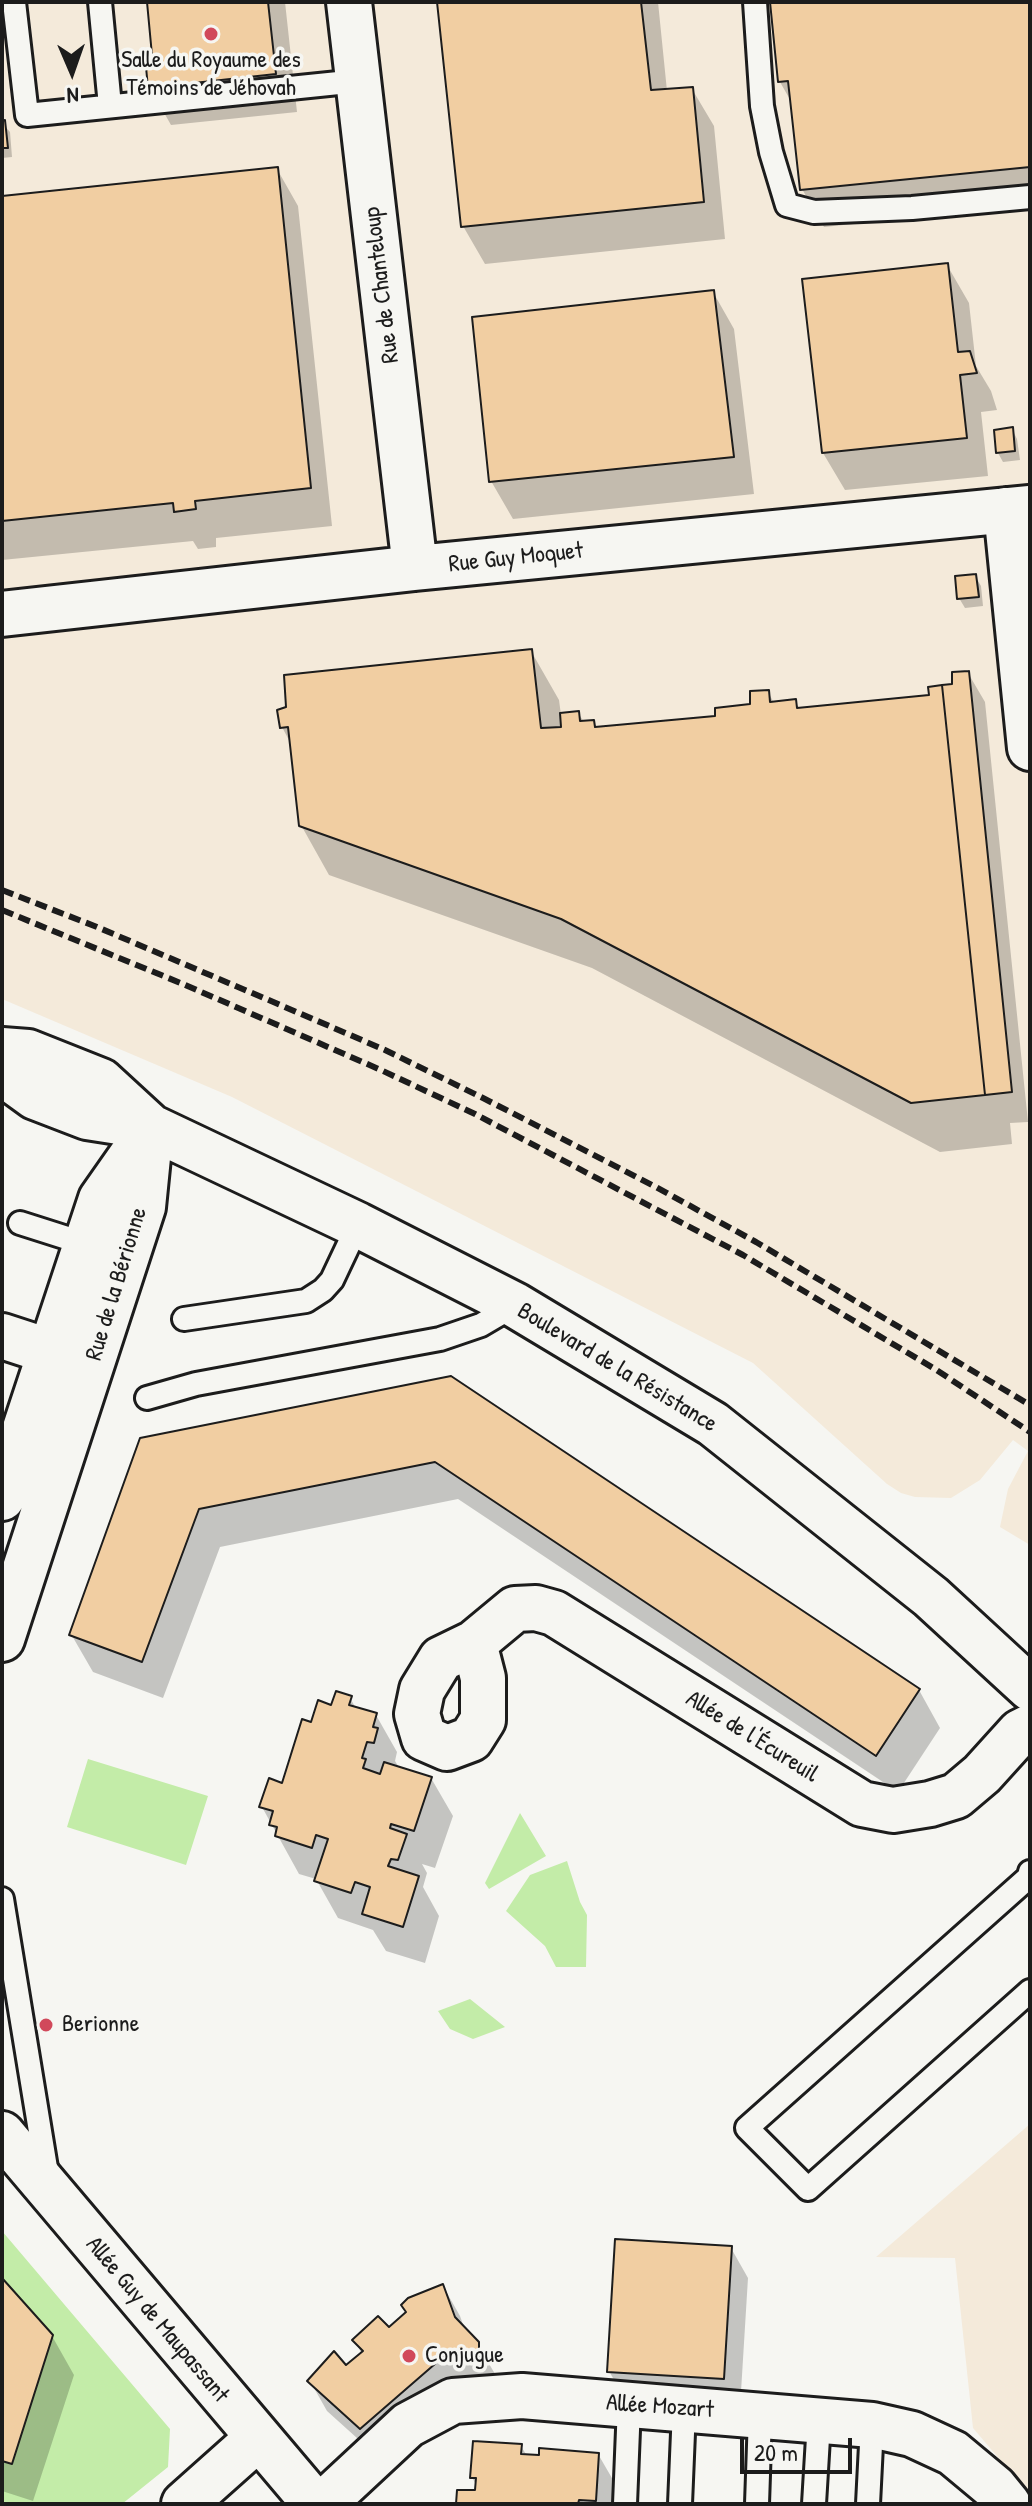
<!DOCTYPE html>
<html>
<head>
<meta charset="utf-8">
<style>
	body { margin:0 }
	#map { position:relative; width:1032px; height:2506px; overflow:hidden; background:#f6f6f2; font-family:"Patrick Hand",sans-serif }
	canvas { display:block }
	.frame { position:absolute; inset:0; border:4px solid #1c1c1c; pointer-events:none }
	.north { position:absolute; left:32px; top:32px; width:80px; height:80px; -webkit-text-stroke:6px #f6f6f2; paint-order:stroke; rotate:178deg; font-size:22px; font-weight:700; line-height:32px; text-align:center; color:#1c1c1c }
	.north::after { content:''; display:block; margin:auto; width:28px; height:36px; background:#1c1c1c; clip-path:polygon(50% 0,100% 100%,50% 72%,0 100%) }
	.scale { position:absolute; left:740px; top:2438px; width:112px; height:36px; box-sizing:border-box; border:4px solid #1c1c1c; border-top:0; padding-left:10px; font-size:24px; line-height:28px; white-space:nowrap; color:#1c1c1c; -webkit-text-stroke:6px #f6f6f2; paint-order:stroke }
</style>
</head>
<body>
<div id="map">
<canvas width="1032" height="2506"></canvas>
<div class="frame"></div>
<div class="north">N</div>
<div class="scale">20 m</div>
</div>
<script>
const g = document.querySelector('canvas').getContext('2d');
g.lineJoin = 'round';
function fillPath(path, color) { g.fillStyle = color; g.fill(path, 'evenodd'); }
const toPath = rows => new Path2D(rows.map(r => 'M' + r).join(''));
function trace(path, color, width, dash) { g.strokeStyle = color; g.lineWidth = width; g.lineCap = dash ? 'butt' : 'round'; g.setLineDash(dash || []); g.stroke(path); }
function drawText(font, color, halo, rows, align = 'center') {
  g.font = font + ' "Patrick Hand",sans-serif'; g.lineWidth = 7; g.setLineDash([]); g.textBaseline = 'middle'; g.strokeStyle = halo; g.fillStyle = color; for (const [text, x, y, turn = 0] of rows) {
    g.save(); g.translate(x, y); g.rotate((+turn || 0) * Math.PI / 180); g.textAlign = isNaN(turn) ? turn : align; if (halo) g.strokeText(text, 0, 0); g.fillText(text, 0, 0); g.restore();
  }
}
const built = toPath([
	[2,2,1030,2,1030,1545,1000,1527,1008,1489,1028,1451,1013,1440,980,1480,951,1498,915,1497,901,1493,887,1484,753,1363,232,1097,2,999],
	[1030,2124,1030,2495,973,2428,955,2258,876,2257]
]);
const green = toPath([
	[88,1759,208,1796,186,1865,67,1827],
	[520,1813,546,1856,489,1889,485,1883],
	[567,1861,580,1902,587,1915,586,1967,556,1967,545,1946,506,1911,530,1875],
	[470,1999,505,2027,473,2039,450,2029,438,2011],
	[2,2231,170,2429,168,2467,122,2504,2,2504]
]);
const shadow = toPath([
	[149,2,285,2,297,112,171,125,150,88,156,67],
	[439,2,658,2,667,91,692,89,714,126,725,239,485,264,463,226],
	[772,2,1030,2,1030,206,824,227,802,189,792,103,780,82],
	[2,123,10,132,12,157,2,158],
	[277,169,298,206,332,526,216,538,216,547,198,549,193,541,2,560,2,198],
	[947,265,969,303,976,366,991,391,997,410,981,412,988,476,845,490,823,453],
	[713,292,734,329,754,494,513,519,491,481],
	[1012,429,1017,439,1020,460,1003,462,998,453],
	[975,576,981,586,983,606,965,608,959,598],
	[531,651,559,700,561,715,578,713,584,722,593,722,597,729,717,718,752,705,768,692,774,703,795,702,800,709,931,697,955,686,968,673,985,702,1028,1122,1010,1123,1012,1144,940,1152,592,968,329,875,301,825,292,746,282,727],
	[451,1379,919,1690,940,1728,898,1792,458,1499,220,1547,163,1698,93,1672,71,1634,142,1440],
	[350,1698,357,1710,376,1715,397,1752,395,1761,400,1769,431,1778,453,1816,435,1868,422,1864,427,1873,423,1887,439,1916,425,1963,386,1951,373,1930,338,1918,316,1879,299,1874,262,1807,283,1785,312,1725,333,1707],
	[731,2248,748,2278,740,2408,626,2401,609,2371],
	[2,2281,52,2336,74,2375,33,2501,2,2491],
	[443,2286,460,2316,465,2330,477,2343,495,2374,495,2385,378,2457,327,2411,310,2381,346,2368,362,2354,354,2340,389,2330],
	[521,2446,527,2456,598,2454,627,2504,458,2504,477,2492,477,2487,472,2477]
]);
const building = toPath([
	[147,2,268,2,276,74,148,88,146,67,153,66,147,2],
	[437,2,641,2,651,90,693,87,704,202,461,227,437,2],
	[770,2,1030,2,1030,167,800,190,788,81,778,82,770,2],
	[5,120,8,148,2,148,2,121,5,120],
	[278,167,311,488,195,501,196,509,174,512,173,503,2,521,2,196,278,167],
	[948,263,958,352,970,351,977,373,960,375,967,438,822,453,802,279,948,263],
	[714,290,734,457,489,482,472,317,714,290],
	[1013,427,1015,451,996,453,994,430,1013,427],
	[976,574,979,597,957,599,955,576,976,574],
	[532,649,541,728,561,727,560,713,579,711,580,721,594,720,595,727,715,716,715,708,750,704,750,691,769,690,770,702,796,699,797,708,929,695,928,687,942,685,985,1095,911,1103,561,919,299,826,288,727,280,728,277,710,286,707,284,675,532,649],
	[969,671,1012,1092,985,1095,942,685,952,684,952,672,969,671],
	[451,1376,920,1689,876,1756,435,1462,199,1509,142,1662,69,1635,140,1438,451,1376],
	[336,1691,352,1696,349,1705,377,1713,373,1727,378,1728,374,1743,367,1742,362,1758,366,1759,363,1768,380,1774,384,1762,432,1777,414,1831,391,1824,390,1828,407,1834,398,1860,391,1859,388,1866,419,1876,403,1927,362,1914,370,1887,355,1882,351,1893,314,1881,328,1839,316,1835,312,1848,275,1836,277,1827,269,1825,273,1811,259,1807,269,1778,282,1783,302,1719,311,1722,318,1700,331,1705,336,1691],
	[615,2239,732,2246,724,2379,607,2372,615,2239],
	[2,2278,53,2335,12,2464,2,2461,2,2278],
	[443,2284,455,2317,479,2342,479,2356,443,2357,360,2429,307,2381,334,2351,346,2365,363,2351,352,2340,378,2316,389,2327,406,2312,401,2305,408,2298,443,2284],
	[473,2441,522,2444,521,2454,539,2455,539,2448,599,2453,596,2501,579,2500,578,2504,456,2504,457,2490,475,2490,476,2478,470,2478,473,2441]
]);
const lane = toPath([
	[14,2,27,115,358,81],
	[100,2,110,106],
	[755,2,762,106,771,152,787,205,814,212,912,208,1030,197],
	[20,1223,86,1244],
	[184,1319,306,1301,323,1290,332,1280,358,1225],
	[147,1398,196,1384,440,1339,481,1325,515,1305],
	[1030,1872,1029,1877,747,2128,808,2189,1030,1991],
	[2,1899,47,2174],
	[625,2504,629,2405],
	[680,2504,684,2409],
	[757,2504,760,2415],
	[814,2504,819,2421],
	[868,2504,872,2425]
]);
const street = toPath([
	[349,2,415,568],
	[1006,510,1030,748],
	[2,614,415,568,1030,508],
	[2,1336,51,1352],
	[474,1643,483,1678,483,1720,471,1739,447,1748,424,1738,417,1714,422,1690,441,1659,474,1643,515,1609,536,1608,554,1613,862,1804,893,1810,930,1804,956,1796,982,1774,1020,1732,1030,1727],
	[2,2134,315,2504],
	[184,2504,258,2438],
	[323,2504,408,2425,453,2401,522,2396,872,2425,912,2434,953,2453,995,2488,1008,2504]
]);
const secondary = toPath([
	[2,1050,28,1052,101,1081,151,1127,358,1225,515,1305,713,1424,931,1597,1030,1688],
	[2,1073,35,1097,87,1117,151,1127],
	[2,1498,101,1199,150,1129],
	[2,1639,143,1207,151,1127]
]);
const rail = toPath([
	[2,890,97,927,278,1004,385,1050,483,1098,654,1186,756,1242,1030,1405],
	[2,910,183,984,381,1070,475,1114,743,1255,935,1369,1030,1432]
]);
const markers = [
	[211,34,8,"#d1495b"],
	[46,2025,8,"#d1495b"],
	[409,2356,8,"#d1495b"]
];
const poiNames = [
	["Salle du Royaume des",211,61,"center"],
	["Témoins de Jéhovah",211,89,"center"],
	["Berionne",62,2025],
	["Conjugue",425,2356]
];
const streetNames = [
	["Rue de Chanteloup",382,285,-97],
	["Rue Guy Moquet",516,558,-6],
	["Rue de la Bérionne",117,1284,-73],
	["Boulevard de la Résistance",617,1368,31],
	["Allée de l'Écureuil",752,1737,32],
	["Allée Guy de Maupassant",157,2320,50],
	["Allée Mozart",660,2407,4]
];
fillPath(built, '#f4eada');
fillPath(green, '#c3eca8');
fillPath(shadow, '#0003');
fillPath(building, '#f1cea2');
trace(building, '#1c1c1c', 2);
trace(lane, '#1c1c1c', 28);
trace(street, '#1c1c1c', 50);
trace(secondary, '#1c1c1c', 50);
trace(lane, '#f6f6f2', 22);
trace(street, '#f6f6f2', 44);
trace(secondary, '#f6f6f2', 44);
trace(rail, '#1c1c1c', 6, [12, 6]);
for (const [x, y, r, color] of markers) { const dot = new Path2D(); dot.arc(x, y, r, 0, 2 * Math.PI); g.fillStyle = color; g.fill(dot); trace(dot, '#f6f6f2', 3); }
drawText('24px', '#1c1c1c', '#f6f6f2', poiNames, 'left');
drawText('24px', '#1c1c1c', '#f6f6f2', streetNames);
</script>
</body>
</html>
